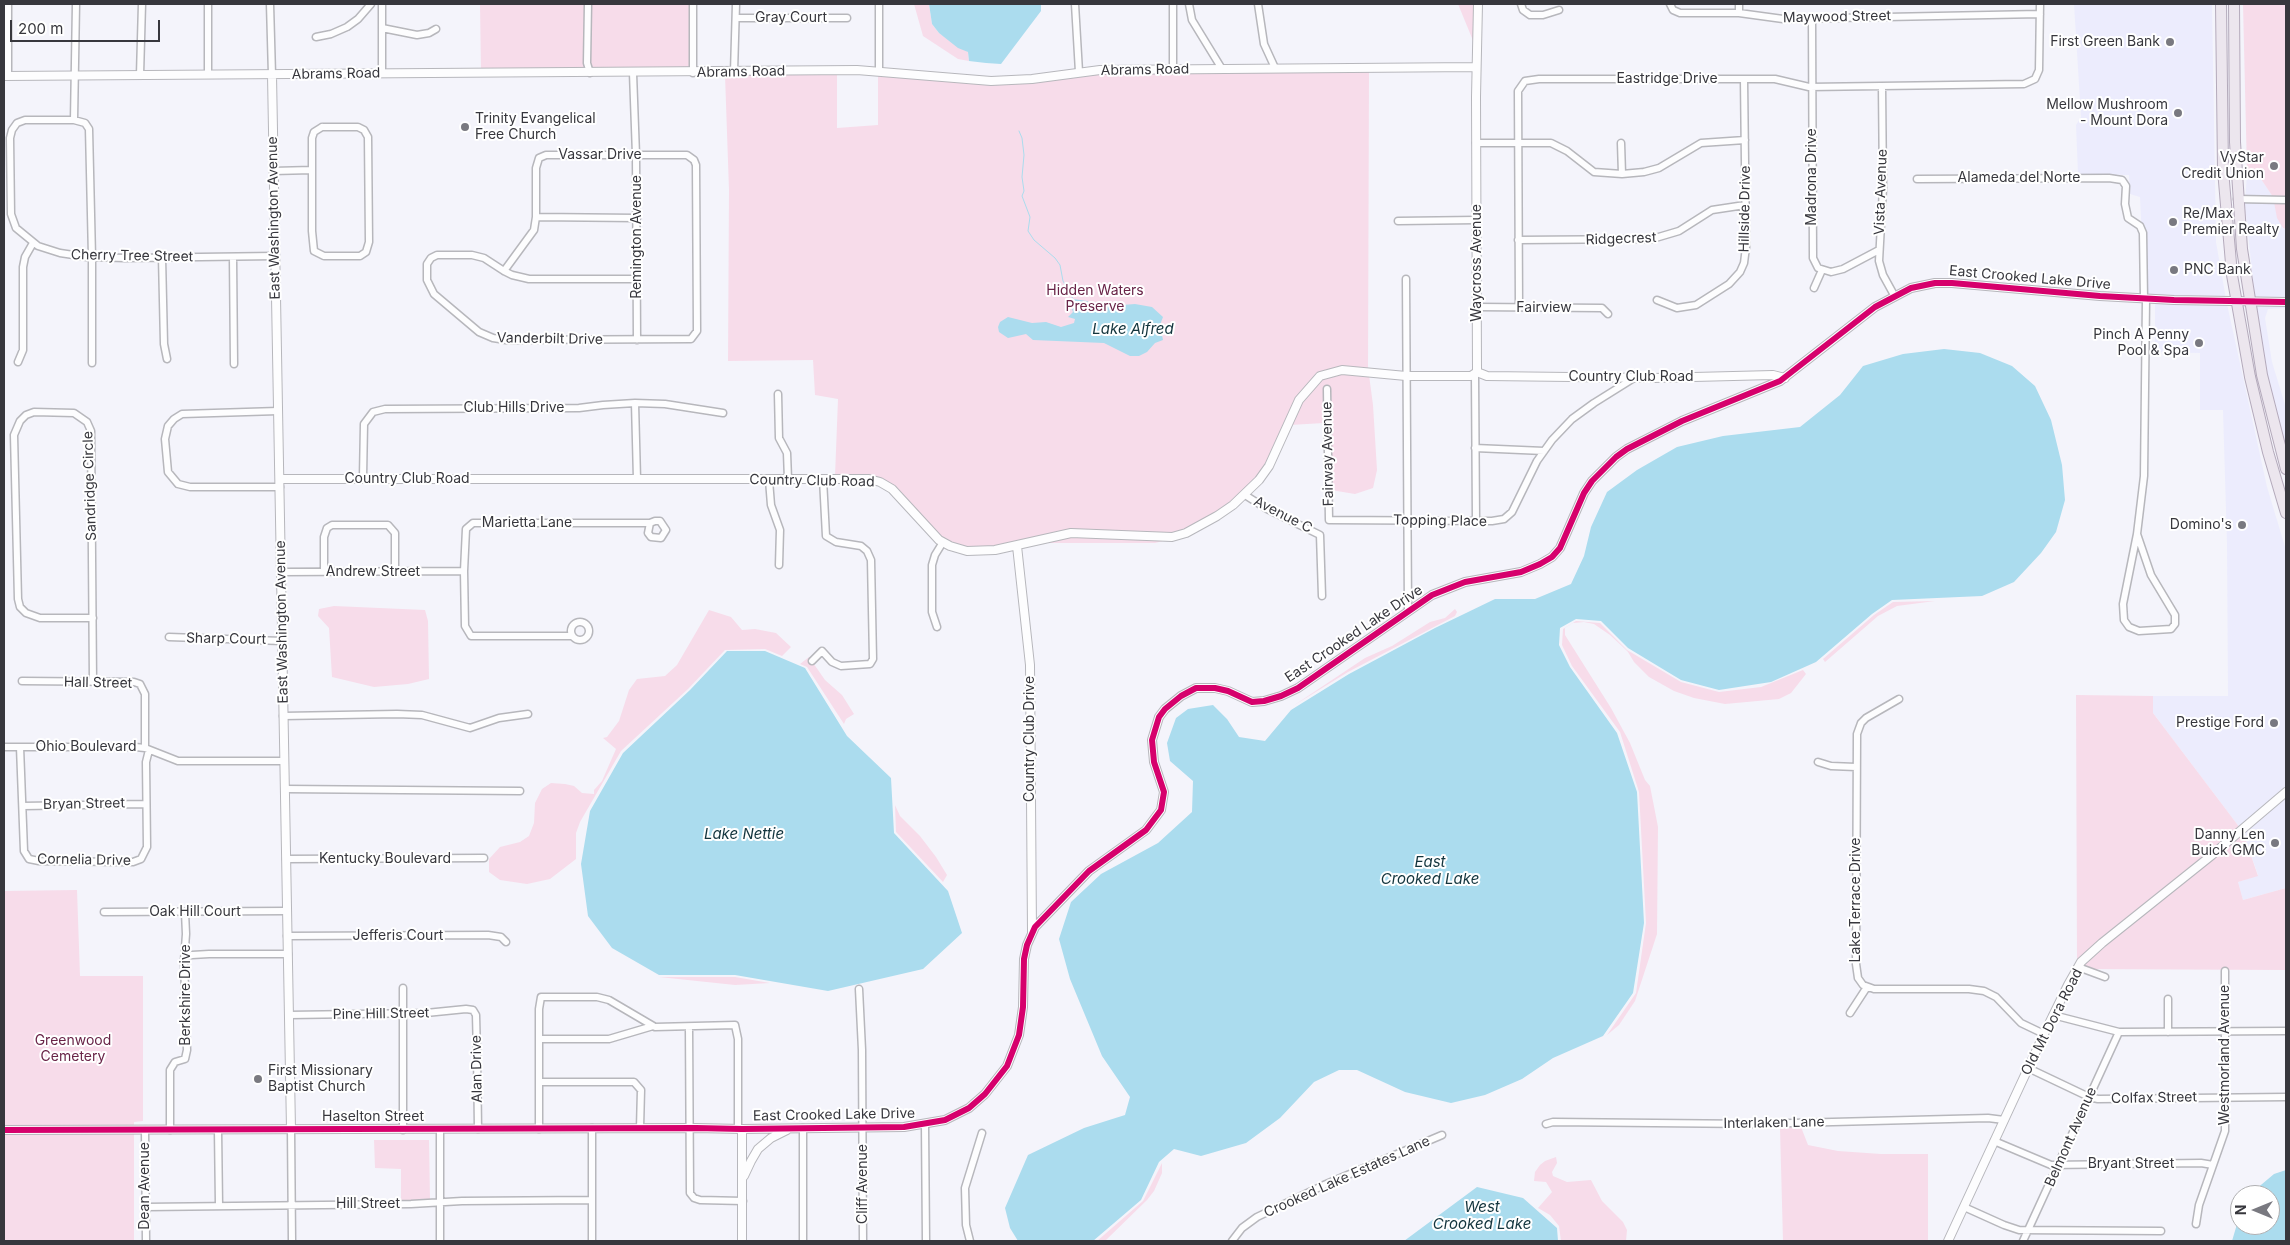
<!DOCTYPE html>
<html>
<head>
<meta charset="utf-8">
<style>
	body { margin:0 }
	#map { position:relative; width:2290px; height:1245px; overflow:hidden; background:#f4f4fb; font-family:Inter,sans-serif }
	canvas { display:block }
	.frame { position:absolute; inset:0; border:5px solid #37373d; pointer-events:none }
	.north { position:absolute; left:2230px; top:1185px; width:50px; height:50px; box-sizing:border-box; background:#fff; border:1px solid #afafb1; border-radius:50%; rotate:270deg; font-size:14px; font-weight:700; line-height:20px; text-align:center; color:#37373d }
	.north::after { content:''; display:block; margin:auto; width:18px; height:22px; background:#797980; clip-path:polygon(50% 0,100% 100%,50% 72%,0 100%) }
	.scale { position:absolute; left:10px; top:20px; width:150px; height:22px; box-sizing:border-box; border:2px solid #37373d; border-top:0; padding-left:6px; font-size:15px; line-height:18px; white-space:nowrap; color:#37373d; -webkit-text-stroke:4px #fff; paint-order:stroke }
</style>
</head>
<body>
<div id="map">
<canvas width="2290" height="1245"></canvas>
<div class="frame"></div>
<div class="north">N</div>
<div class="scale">200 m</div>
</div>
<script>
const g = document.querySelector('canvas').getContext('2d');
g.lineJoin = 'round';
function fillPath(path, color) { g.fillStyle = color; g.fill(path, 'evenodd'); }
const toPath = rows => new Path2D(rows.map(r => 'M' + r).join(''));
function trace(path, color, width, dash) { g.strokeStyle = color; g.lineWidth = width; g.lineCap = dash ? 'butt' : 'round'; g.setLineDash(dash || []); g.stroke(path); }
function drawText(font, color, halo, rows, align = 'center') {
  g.font = font + ' Inter,sans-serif'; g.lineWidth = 4; g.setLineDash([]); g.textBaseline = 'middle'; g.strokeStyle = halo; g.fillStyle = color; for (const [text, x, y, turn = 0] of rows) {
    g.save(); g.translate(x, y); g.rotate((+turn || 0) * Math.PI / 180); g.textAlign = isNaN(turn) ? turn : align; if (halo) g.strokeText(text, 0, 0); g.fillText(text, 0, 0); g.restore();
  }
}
const built = toPath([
	[2074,4,2212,4,2216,242,2226,299,2145,295,2140,197,2130,194,2129,175,2078,174,2076,125,2081,117],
	[2255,170,2273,197,2283,228,2286,229,2286,300,2255,299,2245,205,2247,172],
	[2155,302,2227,304,2267,487,2286,550,2286,788,2240,828,2153,713,2153,696,2228,696,2227,544,2223,410,2200,410,2200,353,2155,352],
	[2256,304,2286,305,2286,308,2268,309,2265,318,2272,362,2286,408,2286,455,2263,363],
	[2286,795,2286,888,2243,900,2238,882,2258,875,2243,832]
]);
const green = toPath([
	[480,4,693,4,694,70,481,71],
	[914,4,929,4,932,24,939,33,968,52,969,61,958,59,923,36],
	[1458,4,1476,4,1474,43],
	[2243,4,2286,4,2286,229,2283,228,2277,218,2273,197,2255,170,2247,172],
	[1369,70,1368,370,1314,378,1297,399,1266,465,1257,478,1246,490,1215,514,1185,531,1172,534,1070,531,994,547,962,548,941,538,894,487,835,476,838,399,815,395,813,360,728,361,729,190,725,75,837,73,837,128,878,125,878,74,931,80,1100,73],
	[1342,373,1369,375,1373,405,1377,470,1373,488,1355,494,1331,490,1328,436,1324,423,1290,425,1302,402,1322,378],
	[1071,536,1171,539,1155,543,1037,543],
	[1935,601,1897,606,1878,616,1825,662,1823,659,1874,615,1893,602],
	[334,606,425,610,428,621,429,679,408,684,374,687,332,677,329,628,318,616,319,609],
	[1455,609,1457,612,1455,616,1348,672,1293,706,1365,658,1392,646,1430,622,1445,618],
	[709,610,731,617,742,630,755,629,776,633,791,647,782,656,765,649,725,650,688,689,621,751,580,822,576,833,576,859,550,879,527,884,500,880,489,872,489,859,500,847,520,842,529,836,534,823,535,803,542,789,551,783,565,784,574,786,582,793,594,794,594,790,602,781,616,749,603,738,607,737,619,721,629,690,637,679,665,676,677,665],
	[1576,621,1600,623,1627,650,1681,682,1719,692,1761,687,1803,670,1806,674,1791,693,1779,699,1725,704,1694,698,1674,691,1649,677,1634,662,1628,652,1624,648,1610,635,1594,624,1584,622,1573,623,1565,628,1565,635,1611,708,1630,743,1645,780,1650,786,1658,827,1657,934,1635,1001,1619,1025,1607,1035,1636,993,1646,923,1639,792,1620,732,1572,666,1562,645,1563,629],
	[809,657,825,680,842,695,854,714,846,719,844,724,807,667,800,664],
	[2076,695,2153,696,2153,713,2240,828,2077,964],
	[895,805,900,816,920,836,936,857,947,875,943,882,896,832],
	[2243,832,2258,876,2238,882,2243,900,2286,888,2286,970,2080,969,2127,927],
	[77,890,80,976,143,976,143,1121,134,1122,134,1241,4,1241,4,891],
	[659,977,735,977,770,983,735,985],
	[1801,1127,1808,1145,1838,1151,1881,1154,1928,1154,1928,1241,1783,1241,1780,1128],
	[374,1140,429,1140,430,1200,401,1200,401,1169,375,1168],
	[1556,1157,1557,1163,1552,1172,1553,1176,1567,1182,1591,1180,1602,1201,1623,1222,1627,1230,1626,1241,1561,1241,1559,1226,1550,1215,1538,1208,1552,1192,1546,1182,1534,1181,1535,1172,1540,1165,1545,1161],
	[1162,1163,1162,1173,1154,1191,1147,1200,1105,1241,1097,1241,1143,1201]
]);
const water = toPath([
	[929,4,1041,4,1041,11,1001,64,986,63,969,61,968,52,958,48,939,33,932,24],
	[1073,299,1087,301,1097,307,1135,304,1152,307,1163,317,1160,325,1163,340,1155,343,1147,352,1139,356,1130,356,1104,343,1033,340,1026,334,1008,338,999,332,998,327,1000,322,1008,317,1032,323,1046,322,1061,327,1074,323,1075,319,1068,317,1073,312,1071,307],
	[1944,349,1980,353,2012,366,2035,386,2051,420,2062,465,2065,500,2056,532,2041,553,2014,582,1982,596,1892,600,1872,614,1816,662,1771,682,1719,690,1681,680,1628,648,1601,621,1576,619,1560,628,1559,645,1570,667,1617,733,1637,792,1644,923,1633,993,1603,1036,1553,1058,1522,1079,1485,1095,1451,1103,1405,1092,1357,1070,1339,1070,1314,1082,1280,1118,1246,1143,1201,1156,1174,1149,1159,1162,1141,1200,1093,1241,1018,1241,1010,1228,1005,1208,1028,1155,1084,1128,1125,1115,1130,1097,1102,1056,1070,979,1059,939,1071,902,1101,874,1158,843,1192,812,1193,781,1170,761,1167,743,1176,718,1188,709,1213,705,1227,719,1239,737,1265,741,1291,710,1349,674,1435,628,1495,599,1535,599,1571,584,1584,556,1591,527,1607,492,1637,470,1677,447,1723,436,1800,427,1840,395,1863,366,1903,354],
	[727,651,765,651,805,668,847,736,891,778,894,833,948,891,962,933,923,969,828,991,735,975,659,975,612,948,588,916,581,864,590,811,623,753,690,690],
	[2286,1170,2286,1241,2232,1241,2240,1214,2240,1225,2270,1225,2270,1195,2249,1195,2274,1174],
	[1477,1187,1523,1198,1557,1228,1558,1241,1404,1241]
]);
const stream = toPath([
	[1019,131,1022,138,1024,155,1022,177,1024,191,1022,196,1030,217,1028,231,1034,240,1055,258,1060,265,1063,281,1073,299]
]);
const minor = toPath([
	[8,4,8,76],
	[208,4,208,74],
	[270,4,272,75],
	[382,4,382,73],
	[588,4,587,63,590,73],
	[693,4,693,73],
	[879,4,879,71],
	[1075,4,1079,72],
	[1173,4,1173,70],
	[1189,4,1192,20,1222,69],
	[1258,4,1264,44,1275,68],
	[1521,4,1523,10,1530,15,1543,15,1559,10],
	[1670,4,1673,10,1680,13,1739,13,1783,19,2040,14],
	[1739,13,1739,4],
	[736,18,847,18],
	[1812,18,1813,258,1818,268,1831,272,1843,269,1879,250],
	[382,28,417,35,429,33,436,29],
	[316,37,331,34,347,27,358,19,371,4],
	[734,72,736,4],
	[633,73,636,155,637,340],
	[140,75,142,4],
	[1882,86,1883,188,1879,261,1883,275,1894,295],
	[74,120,76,4],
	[322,127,358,127,364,130,368,137,369,242,366,252,360,256,324,256,314,251,312,231,312,138,314,132,322,127],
	[1476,143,1551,143,1567,151,1594,172,1622,174,1644,172,1659,168,1701,143,1745,140],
	[1621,143,1622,174],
	[273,171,312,170],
	[1917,179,2109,178,2122,180,2126,186,2125,204,2128,218,2140,226,2143,233,2144,299],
	[2237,199,2286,200],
	[536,217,637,218],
	[1398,221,1477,220],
	[1518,240,1652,239,1679,231,1712,210,1745,205],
	[162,257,164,344,167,359],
	[233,257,234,364],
	[504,271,534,230,536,217,536,168,539,158,546,155,687,155,694,160,696,165,697,331,691,339,506,340,493,338,479,332,434,294,427,280,427,264,431,258,437,255,472,255,484,258,504,271,512,275,529,279,637,279],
	[1406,279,1408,610],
	[1814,288,1822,270],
	[1657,300,1677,308,1696,305,1729,284,1740,272,1744,263,1746,247,1744,79],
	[1477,307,1602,308,1608,314],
	[1519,307,1518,91,1525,81,1539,79,1775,79,1809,87,2024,84,2035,79,2039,70,2040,4],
	[18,362,23,350,23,267,25,257,33,243],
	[92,363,92,257,89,129,85,123,74,120,25,120,17,123,12,130,10,138,11,214,16,228,38,246,60,253,87,257,92,257,125,258,275,256],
	[1475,375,1476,521],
	[1327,389,1329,520,1492,521,1504,519,1512,512,1537,461,1552,440,1572,419,1594,403,1634,378],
	[778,394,779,438,787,453,788,479],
	[635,403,637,479],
	[278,411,182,414,174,419,168,426,165,439,168,472,178,484,190,487,280,487],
	[1475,448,1544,451],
	[363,477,364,424,373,412,385,409,579,408,603,405,635,403,665,404,723,413],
	[769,480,771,505,780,530,779,565],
	[1245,495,1267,509,1320,535,1322,596],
	[2137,534,2151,575,2175,615,2175,624,2171,629,2139,631,2129,627,2124,620,2123,604,2137,534],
	[2137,534,2144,476,2146,299],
	[281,572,464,571],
	[324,572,324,537,327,528,332,525,388,525,395,533,395,572],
	[93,618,40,618,26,613,20,607,18,599,14,435,20,421,26,415,34,412,74,413,87,422,91,431,93,682],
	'571 631a9 9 0 1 1 18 0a9 9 0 1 1-18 0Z',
	[937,627,932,612,932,565,935,555,943,542],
	[572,636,471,636,465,626,464,571,466,529,473,523,650,523,655,521,660,521,666,530,661,538,651,537,648,533,650,523],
	[169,637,282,641],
	[812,661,822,651,832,662,841,666,870,664,873,659,871,560,867,551,861,546,836,542,826,536,823,479],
	[22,681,134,682,140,684,145,694,145,748],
	[1899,699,1866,718,1861,723,1857,734,1856,964,1858,978,1863,985,1874,989,1969,989,1984,991,1996,997,2021,1023,2044,1034],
	[283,716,397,714,422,715,470,728,499,718,528,714],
	[4,747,135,747,145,748,178,761,284,761],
	[20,747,24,851,29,859,39,861,121,862,133,862,141,859,147,847,146,762,149,750],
	[1818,762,1831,766,1856,767],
	[285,789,520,791],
	[23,806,145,804],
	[286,859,484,858],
	[104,912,287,911],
	[287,936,488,935,501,937,506,942],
	[185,957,192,955,209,954,288,954],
	[2078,967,2105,977],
	[403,988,403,1130],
	[859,989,862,1050,863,1241],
	[1850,1013,1867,987],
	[289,1015,426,1013,466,1009,473,1010,476,1015,477,1054,478,1129],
	[2053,1015,2119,1032,2286,1031],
	[689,1027,690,1193,694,1198,700,1200,743,1201],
	[2168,1032,2168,999],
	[539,1039,609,1039,653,1026],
	[2028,1068,2089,1097,2098,1099,2286,1097],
	[539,1082,634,1082,641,1090,640,1128],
	[1546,1124,1553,1122,1755,1124,1988,1118,2004,1120],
	[925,1125,926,1241],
	[291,1129,292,1241],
	[539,1129,539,1009,541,997,597,997,609,1000,655,1027,735,1025,738,1039,738,1129],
	[145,1130,146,1241],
	[170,1130,170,1070,175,1062,185,1059,187,1050,184,961,186,934,185,912],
	[218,1130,219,1205],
	[1994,1141,2051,1165,2201,1163,2213,1165],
	[146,1207,411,1204,462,1201,591,1200],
	[1964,1207,2004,1225,2019,1230,2161,1231],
	[2196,1224,2199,1205,2225,1131,2225,971],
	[440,1241,440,1129],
	[592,1241,592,1128],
	[803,1241,803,1128],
	[970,1241,966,1225,965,1188,982,1133],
	[1232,1241,1242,1228,1257,1217,1324,1185,1442,1135],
	[2023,1241,2119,1032]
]);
const tertiary = toPath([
	[272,75,291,1129],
	[4,76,857,70,991,81,1032,79,1100,70,1476,67],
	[1477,372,1487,376,1654,378,1773,375,1785,378],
	[280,479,869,479,880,482,892,489,939,540,950,546,967,551,995,550,1071,533,1172,537,1186,533,1217,516,1233,505,1259,480,1269,466,1299,400,1320,376,1342,370,1406,376,1471,376,1477,372,1476,97,1478,4],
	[1017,546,1030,665,1032,933],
	[742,1129,742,1241],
	[4,1130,696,1128,742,1129,904,1127,945,1120,969,1108,985,1094,1007,1066,1019,1035,1023,1007,1024,959,1027,945,1035,927,1089,871,1146,830,1161,810,1164,792,1154,762,1152,740,1159,717,1165,709,1181,696,1196,688,1215,688,1228,691,1252,702,1264,701,1281,696,1298,688,1432,595,1465,582,1521,572,1540,564,1552,557,1560,548,1584,493,1592,481,1616,457,1627,449,1682,421,1780,381,1875,307,1911,288,1935,283,1952,283,2100,296,2174,300,2286,302],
	[744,1176,751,1161,758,1149,771,1138,787,1130],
	[1948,1241,2044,1034,2068,985,2081,962,2102,943,2212,855,2286,792]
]);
const primary = toPath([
	[2221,4,2223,170,2232,275,2250,377,2268,452,2286,513],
	[2234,4,2235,142,2242,249,2262,375,2286,469]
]);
const cycleway = toPath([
	[4,1130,696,1128,742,1129,904,1127,945,1120,969,1108,985,1094,1007,1066,1019,1035,1023,1007,1024,959,1027,945,1035,927,1089,871,1146,830,1161,810,1164,792,1154,762,1152,740,1159,717,1165,709,1181,696,1196,688,1215,688,1228,691,1252,702,1264,701,1281,696,1298,688,1432,595,1465,582,1521,572,1540,564,1552,557,1560,548,1584,493,1592,481,1616,457,1627,449,1682,421,1780,381,1875,307,1911,288,1935,283,1952,283,2100,296,2174,300,2286,302]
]);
const markers = [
	[2170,42,5,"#797980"],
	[2178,113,5,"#797980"],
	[465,127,5,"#797980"],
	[2274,166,5,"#797980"],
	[2173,222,5,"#797980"],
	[2174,270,5,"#797980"],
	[2199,343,5,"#797980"],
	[2242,525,5,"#797980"],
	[2274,723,5,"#797980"],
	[2275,843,5,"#797980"],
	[258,1079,5,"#797980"]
];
const streetNames = [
	["Maywood Street",1837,17,-1],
	["Gray Court",791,18],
	["Abrams Road",1145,70,-1],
	["Abrams Road",741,72,-1],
	["Abrams Road",336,74,-1],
	["Eastridge Drive",1667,79],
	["Vassar Drive",600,155],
	["Madrona Drive",1812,177,-90],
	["Alameda del Norte",2019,178],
	["Vista Avenue",1881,192,-88],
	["Hillside Drive",1745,209,-89],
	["East Washington Avenue",274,218,-91],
	["Remington Avenue",637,237,-90],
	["Ridgecrest",1621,239,-2],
	["Cherry Tree Street",132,256,1],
	["Waycross Avenue",1477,263,-90],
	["East Crooked Lake Drive",2030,278,5],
	["Fairview",1544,308],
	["Vanderbilt Drive",550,339,1],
	["Country Club Road",1631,377],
	["Club Hills Drive",514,408],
	["Fairway Avenue",1328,454,-91],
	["Country Club Road",407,479],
	["Country Club Road",812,481,1],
	["Sandridge Circle",90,486,-92],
	["Avenue C",1283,515,27],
	["Topping Place",1440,521,1],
	["Marietta Lane",527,523],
	["Andrew Street",373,572],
	["East Washington Avenue",282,622,-91],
	["East Crooked Lake Drive",1354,634,-34],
	["Sharp Court",226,639,1],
	["Hall Street",98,683,1],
	["Country Club Drive",1030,739,-90],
	["Ohio Boulevard",86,747],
	["Bryan Street",84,804,-1],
	["Kentucky Boulevard",385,859],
	["Cornelia Drive",84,860,1],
	["Lake Terrace Drive",1856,900,-90],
	["Oak Hill Court",195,912],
	["Jefferis Court",398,936],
	["Berkshire Drive",186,995,-90],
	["Pine Hill Street",381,1014,-1],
	["Old Mt Dora Road",2052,1022,-63],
	["Westmorland Avenue",2225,1055,-90],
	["Alan Drive",477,1069,-91],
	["Colfax Street",2154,1098,-1],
	["East Crooked Lake Drive",834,1115,-1],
	["Haselton Street",373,1117],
	["Interlaken Lane",1774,1123,-1],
	["Belmont Avenue",2071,1137,-66],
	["Bryant Street",2131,1164],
	["Crooked Lake Estates Lane",1347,1177,-24],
	["Cliff Avenue",863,1184,-90],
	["Dean Avenue",145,1186,-90],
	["Hill Street",368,1204]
];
const poiNames = [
	["First Green Bank",2160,42],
	["Mellow Mushroom",2168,105],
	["- Mount Dora",2168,121],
	["Trinity Evangelical",475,119,"left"],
	["Free Church",475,135,"left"],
	["VyStar",2264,158],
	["Credit Union",2264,174],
	["Re/Max",2183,214,"left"],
	["Premier Realty",2183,230,"left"],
	["PNC Bank",2184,270,"left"],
	["Pinch A Penny",2189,335],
	["Pool & Spa",2189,351],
	["Domino's",2232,525],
	["Prestige Ford",2264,723],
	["Danny Len",2265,835],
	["Buick GMC",2265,851],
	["First Missionary",268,1071,"left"],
	["Baptist Church",268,1087,"left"]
];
const parkNames = [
	["Hidden Waters",1095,291],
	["Preserve",1095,307],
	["Greenwood",73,1041],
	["Cemetery",73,1057]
];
const waterNames = [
	["Lake Alfred",1133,329],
	["Lake Nettie",744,834],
	["East",1430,862],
	["Crooked Lake",1430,879],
	["West",1482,1207],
	["Crooked Lake",1482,1224]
];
fillPath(built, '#ececfd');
fillPath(green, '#f7dcea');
fillPath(water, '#abdcee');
trace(stream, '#abdcee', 1);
trace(minor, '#b7b7bc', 9);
trace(tertiary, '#b7b7bc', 10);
trace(primary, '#b4aabb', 12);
trace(minor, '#fdfdfe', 6);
trace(tertiary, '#fdfdfe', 8);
trace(primary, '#ece6ee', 10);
trace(cycleway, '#d6006c', 6);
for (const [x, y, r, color] of markers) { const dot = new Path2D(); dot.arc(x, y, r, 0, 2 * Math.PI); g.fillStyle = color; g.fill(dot); trace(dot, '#fff', 2); }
drawText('14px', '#37373d', '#fff', streetNames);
drawText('14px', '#37373d', '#fff', poiNames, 'right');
drawText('14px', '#692448', '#fff', parkNames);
drawText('italic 15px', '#13353e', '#fff', waterNames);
</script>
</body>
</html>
